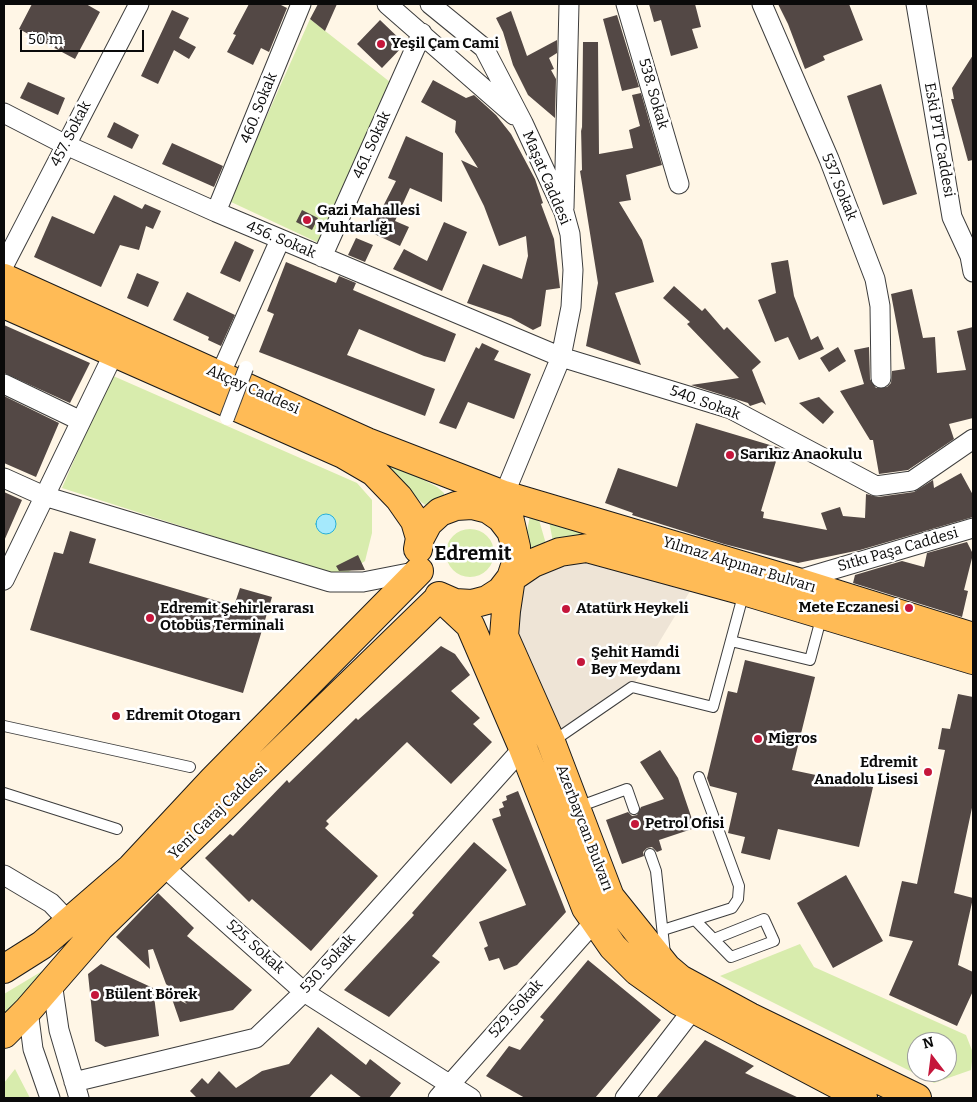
<!DOCTYPE html>
<html>
<head>
<meta charset="utf-8">
<style>
	body { margin:0 }
	#map { position:relative; width:977px; height:1102px; overflow:hidden; background:#fff6e6; font-family:Bitter,serif }
	canvas { display:block }
	.frame { position:absolute; inset:0; border:5px solid #0a0a0a; pointer-events:none }
	.north { position:absolute; left:907px; top:1032px; width:50px; height:50px; box-sizing:border-box; background:#fff; border:1px solid #9d9d9d; border-radius:50%; rotate:345deg; font-size:14px; font-weight:700; line-height:20px; text-align:center; color:#0a0a0a }
	.north::after { content:''; display:block; margin:auto; width:18px; height:22px; background:#c5163b; clip-path:polygon(50% 0,100% 100%,50% 72%,0 100%) }
	.scale { position:absolute; left:20px; top:30px; width:124px; height:22px; box-sizing:border-box; border:2px solid #0a0a0a; border-top:0; padding-left:6px; font-size:15px; line-height:18px; white-space:nowrap; color:#0a0a0a; -webkit-text-stroke:4px #fff; paint-order:stroke }
</style>
</head>
<body>
<div id="map">
<canvas width="977" height="1102"></canvas>
<div class="frame"></div>
<div class="north">N</div>
<div class="scale">50 m</div>
</div>
<script>
const g = document.querySelector('canvas').getContext('2d');
g.lineJoin = 'round';
function fillPath(path, color) { g.fillStyle = color; g.fill(path, 'evenodd'); }
const toPath = rows => new Path2D(rows.map(r => 'M' + r).join(''));
function trace(path, color, width, dash) { g.strokeStyle = color; g.lineWidth = width; g.lineCap = dash ? 'butt' : 'round'; g.setLineDash(dash || []); g.stroke(path); }
function drawText(font, color, halo, rows, align = 'center') {
  g.font = font + ' Bitter,serif'; g.lineWidth = 5; g.setLineDash([]); g.textBaseline = 'middle'; g.strokeStyle = halo; g.fillStyle = color; for (const [text, x, y, turn = 0] of rows) {
    g.save(); g.translate(x, y); g.rotate((+turn || 0) * Math.PI / 180); g.textAlign = isNaN(turn) ? turn : align; if (halo) g.strokeText(text, 0, 0); g.fillText(text, 0, 0); g.restore();
  }
}
const green = toPath([
	[310,19,390,82,321,244,229,201],
	[129,344,388,461,437,487,444,493,444,501,430,508,421,502,391,471],
	[111,375,357,483,372,500,372,533,365,561,341,577,62,488],
	[530,516,539,520,546,544,532,548,526,546,526,536],
	[549,521,643,546,553,542],
	'446 553a24 24 0 1 1 48 0a24 24 0 1 1-48 0Z',
	[800,944,814,967,966,1035,973,1053,971,1070,934,1083,720,976],
	[917,1042,947,1042,947,1072,917,1072],
	[44,970,4,1020,4,994],
	[15,1069,30,1098,4,1098,4,1083]
]);
const plaza = toPath([
	[560,552,698,578,632,687,551,742,506,611,511,578]
]);
const water = toPath([
	'316 524a10 10 0 1 1 20 0a10 10 0 1 1-20 0Z'
]);
const building = toPath([
	[32,4,86,4,100,12,75,59,19,29],
	[249,4,279,4,287,8,269,52,261,48,253,65,227,52,236,35,233,34],
	[318,4,337,4,325,31,310,19],
	[649,4,695,4,701,27,692,29,698,48,671,56,661,20,654,22],
	[778,4,849,4,863,40,823,56,825,60,805,69,788,24],
	[172,10,189,18,179,38,196,47,189,59,174,50,158,84,141,76],
	[511,11,527,56,557,40,557,53,549,58,554,69,551,70,556,79,555,118,528,95,513,65,503,32,496,18],
	[617,15,639,87,622,91,603,19],
	[380,20,405,44,382,68,357,44],
	[583,42,598,42,599,154,633,148,629,130,640,126,632,95,641,93,662,165,626,175,631,200,619,202,642,240,654,282,615,293,641,365,586,346,598,283,580,171,582,170,581,127,582,131],
	[973,55,973,160,968,161,951,99,954,99,952,88],
	[433,80,466,98,474,95,496,115,511,134,535,179,543,203,541,204,554,239,560,288,546,290,541,326,533,330,511,318,467,303,483,264,522,279,528,256,526,236,499,246,484,206,461,160,478,168,455,132,456,121,421,102],
	[28,82,65,98,58,115,20,98],
	[881,84,917,194,883,205,847,96],
	[114,122,139,135,132,149,107,137],
	[406,136,443,153,442,202,410,188,395,221,409,227,400,246,370,232,396,181,388,178],
	[172,143,223,166,214,187,162,164],
	[114,195,142,209,145,204,161,211,153,229,146,226,139,250,120,245,101,287,34,257,52,216,94,234],
	[302,210,318,218,312,230,296,222],
	[444,222,467,232,442,291,393,269,404,249,427,261],
	[356,238,373,245,365,262,348,255],
	[235,241,254,250,240,282,220,273],
	[788,260,794,296,811,340,818,336,824,349,799,360,788,337,775,342,758,300,776,293,771,263],
	[286,262,336,283,339,276,356,283,353,290,456,334,445,362,424,356,359,329,347,355,435,389,425,416,259,352,274,314,267,311],
	[137,273,159,282,148,307,127,298],
	[674,286,702,311,705,308,724,330,727,327,761,362,752,370,766,405,762,402,750,406,748,403,691,385,739,378,687,324,690,322,663,298],
	[912,289,923,338,935,337,937,373,966,370,957,331,973,327,973,418,949,424,954,439,908,470,879,474,873,440,870,440,840,391,864,384,854,350,869,347,870,379,876,388,887,387,891,383,892,371,905,369,891,294],
	[187,292,235,315,221,346,208,340,209,337,173,320],
	[4,325,90,363,70,403,4,373],
	[482,343,499,351,494,360,531,374,514,419,468,402,456,429,439,423,476,347,479,349],
	[838,347,846,361,829,372,820,358],
	[4,396,59,423,36,477,4,463],
	[819,397,834,412,823,424,799,403],
	[696,423,780,448,761,511,764,512,763,518,827,530,821,513,840,507,843,516,865,518,866,494,878,497,914,492,933,480,934,488,961,473,973,495,973,517,860,550,798,563,724,544,632,515,633,513,605,503,618,468,677,487],
	[4,492,22,500,4,541],
	[70,531,96,539,89,563,234,606,240,588,272,597,243,693,30,630,54,552,63,554],
	[967,542,973,554,964,590,968,591,962,617,853,583,855,575,902,561,924,567,927,553],
	[358,555,365,570,339,571,336,566],
	[441,646,455,654,470,675,451,691,480,718,473,724,492,742,451,784,407,742,326,821,329,824,325,828,378,876,311,951,252,899,249,902,205,858,230,834,233,836,287,780,289,783,356,718,358,720],
	[745,660,815,677,792,770,873,787,859,847,778,829,770,860,741,853,745,837,728,833,737,793,710,786,707,778,728,691,737,693],
	[958,694,973,697,973,803,954,893,973,898,958,965,973,972,973,991,957,1026,889,995,913,941,889,936,902,881,917,884,945,750,938,749,942,728,950,729],
	[660,750,678,778,695,828,659,840,662,850,657,852,652,847,647,848,643,852,644,856,622,864,606,820,628,812,632,816,637,815,641,807,664,799,640,762],
	[518,791,566,912,517,965,504,970,499,958,489,961,484,948,488,946,479,922,526,905,492,819,501,816,499,809,504,807,502,802,507,800,506,796],
	[474,842,507,870,432,956,440,962,389,1017,344,990,414,915,412,913],
	[846,875,883,941,833,968,797,903],
	[158,893,194,928,187,936,252,990,233,1010,180,1022,171,996,187,1004,166,984,153,949,148,950,150,969,116,937],
	[588,960,661,1020,595,1098,525,1098,486,1076,509,1046,520,1050,544,1020,540,1017],
	[101,964,153,988,159,1036,105,1047,95,1041,88,974],
	[318,1027,366,1065,370,1059,401,1083,389,1098,362,1098,331,1074,309,1098,194,1098,196,1097,190,1091,202,1078,208,1084,219,1071,236,1088,262,1071,289,1064],
	[705,1040,754,1066,745,1073,799,1098,656,1098]
]);
const service = toPath([
	[731,641,810,660,822,615],
	[4,726,190,767],
	[552,742,632,687,713,707,744,592],
	[4,793,117,829],
	[578,807,627,789,634,809],
	[650,854,656,871,665,954],
	[695,920,731,957,774,941,764,919,714,939],
	[663,930,732,908,738,899,739,886,699,777]
]);
const minor = toPath([
	[387,4,514,115],
	[430,4,484,48,523,123,564,212,570,234,573,270,571,307,561,357,504,495],
	[626,4,679,184],
	[762,4,829,159,875,279,880,306,881,378],
	[916,4,952,217,970,256,973,272],
	[4,113,66,145,216,212,561,357,731,409,876,486,912,481,973,439],
	[564,208,569,4],
	[216,212,301,4],
	[322,257,422,33],
	[4,265,139,4],
	[220,375,280,240],
	[4,384,81,421],
	[4,478,44,496,330,582,363,582,419,571],
	[4,580,114,353],
	[794,581,973,528],
	[155,859,304,992,471,1098],
	[4,875,51,903,69,922],
	[52,982,59,1030,79,1098],
	[28,1010,33,1049,50,1098],
	[74,1082,256,1038,304,992,523,748],
	[438,1098,595,921],
	[625,1098,694,1008]
]);
const primary = toPath([
	[4,278,367,442,504,495,794,581,973,637],
	[4,304,343,454,374,472,399,498,415,521,420,538],
	[418,549,420,538,428,523,440,512,456,506,472,505,488,509,501,518,511,531,516,547],
	[439,596,455,603,472,604,487,600,501,591,511,578,516,563,516,547,504,495],
	[4,969,42,945,131,868,214,779,419,571],
	[4,1034,28,1010,100,927,440,597,470,625,523,748,586,908,613,947,637,971,679,1001,863,1098],
	[917,1098,750,1017,680,979,667,968,610,897,551,742,504,636,506,611,511,578,533,563,560,552,587,548,744,591,973,660]
]);
const pedestrianBridge = toPath([
	[227,418,246,368]
]);
const markers = [
	[381,44,5,"#c5163b"],
	[307,220,5,"#c5163b"],
	[730,455,5,"#c5163b"],
	[909,608,5,"#c5163b"],
	[566,609,5,"#c5163b"],
	[150,618,5,"#c5163b"],
	[581,662,5,"#c5163b"],
	[116,716,5,"#c5163b"],
	[758,739,5,"#c5163b"],
	[928,772,5,"#c5163b"],
	[635,824,5,"#c5163b"],
	[95,995,5,"#c5163b"]
];
const poiNames = [
	["Yeşil Çam Cami",391,44],
	["Gazi Mahallesi",317,211],
	["Muhtarlığı",317,228],
	["Sarıkız Anaokulu",740,455],
	["Mete Eczanesi",899,608,"right"],
	["Edremit Şehirlerarası",160,609],
	["Otobüs Terminali",160,626],
	["Atatürk Heykeli",576,609],
	["Şehit Hamdi",591,653],
	["Bey Meydanı",591,670],
	["Edremit Otogarı",126,716],
	["Migros",768,739],
	["Edremit",918,763,"right"],
	["Anadolu Lisesi",918,780,"right"],
	["Petrol Ofisi",645,824],
	["Bülent Börek",105,995]
];
const streetNames = [
	["538. Sokak",653,94,74],
	["460. Sokak",259,108,-68],
	["457. Sokak",71,134,-63],
	["Eski PTT Caddesi",939,140,80],
	["461. Sokak",372,145,-66],
	["Maşat Caddesi",546,178,67],
	["537. Sokak",839,187,68],
	["456. Sokak",281,240,23],
	["Akçay Caddesi",253,390,24],
	["540. Sokak",705,403,20],
	["Sıtkı Paşa Caddesi",898,550,-16],
	["Yılmaz Akpınar Bulvarı",739,565,17],
	["Yeni Garaj Caddesi",218,812,-44],
	["Azerbaycan Bulvarı",584,828,69],
	["525. Sokak",255,947,42],
	["530. Sokak",328,964,-48],
	["529. Sokak",516,1009,-48]
];
const districtNames = [
	["Edremit",473,554]
];
fillPath(green, '#d8ecad');
fillPath(plaza, '#eee4d6');
fillPath(water, '#a5e9fc');
trace(water, '#26afda', 1);
fillPath(building, '#534845');
trace(service, '#3d3d3d', 12);
trace(minor, '#3d3d3d', 21);
trace(primary, '#1b1b1b', 30);
trace(service, '#fff', 10);
trace(minor, '#fff', 19);
trace(primary, '#ffbb56', 28);
trace(pedestrianBridge, '#3d3d3d', 16, []);
trace(pedestrianBridge, '#fff', 14);
for (const [x, y, r, color] of markers) { const dot = new Path2D(); dot.arc(x, y, r, 0, 2 * Math.PI); g.fillStyle = color; g.fill(dot); trace(dot, '#fff', 2); }
drawText('bold 15px', '#0a0a0a', '#fff', poiNames, 'left');
drawText('15px', '#0a0a0a', '#fff', streetNames);
drawText('bold 20px', '#0a0a0a', '#fff', districtNames);
</script>
</body>
</html>
